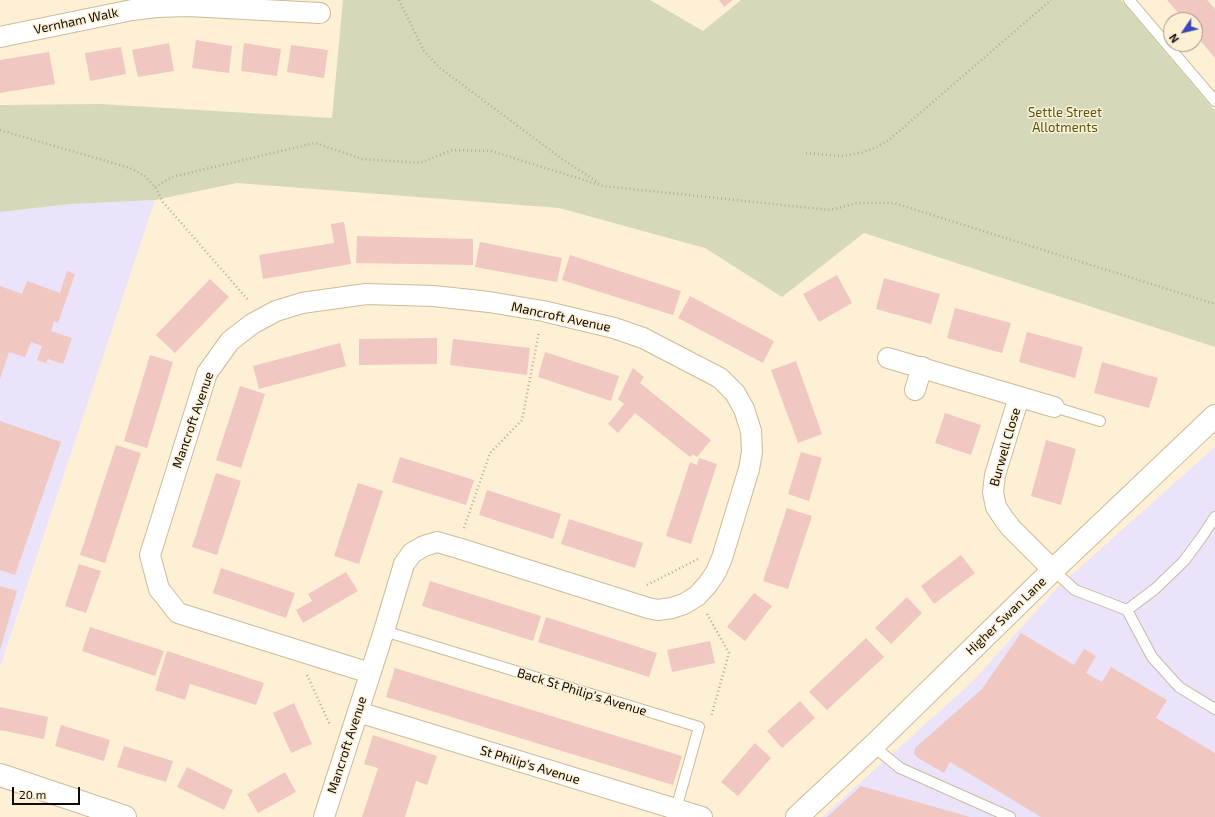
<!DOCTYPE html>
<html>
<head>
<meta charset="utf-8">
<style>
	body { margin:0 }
	#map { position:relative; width:1215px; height:817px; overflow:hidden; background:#fdf0d5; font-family:"Exo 2",sans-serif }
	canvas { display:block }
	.north { position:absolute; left:1163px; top:12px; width:40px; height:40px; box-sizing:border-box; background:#fdf0d5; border:1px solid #9e9481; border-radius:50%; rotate:235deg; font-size:11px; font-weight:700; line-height:16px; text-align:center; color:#100b02 }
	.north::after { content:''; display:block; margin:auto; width:14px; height:18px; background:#3d47bb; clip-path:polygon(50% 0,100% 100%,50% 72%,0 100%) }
	.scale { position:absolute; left:12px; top:787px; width:68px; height:18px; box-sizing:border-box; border:2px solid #100b02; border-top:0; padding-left:5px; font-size:12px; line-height:14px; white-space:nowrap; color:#100b02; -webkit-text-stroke:3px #fdf0d5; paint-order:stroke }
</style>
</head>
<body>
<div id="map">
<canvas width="1215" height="817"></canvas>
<div class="north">N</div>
<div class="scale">20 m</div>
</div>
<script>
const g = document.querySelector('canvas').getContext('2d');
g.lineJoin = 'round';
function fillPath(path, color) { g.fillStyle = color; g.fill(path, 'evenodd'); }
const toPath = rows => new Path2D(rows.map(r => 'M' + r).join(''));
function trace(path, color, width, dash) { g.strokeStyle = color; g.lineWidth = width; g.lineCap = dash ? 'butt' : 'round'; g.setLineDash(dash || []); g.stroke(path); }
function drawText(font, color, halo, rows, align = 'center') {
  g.font = font + ' "Exo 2",sans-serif'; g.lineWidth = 3; g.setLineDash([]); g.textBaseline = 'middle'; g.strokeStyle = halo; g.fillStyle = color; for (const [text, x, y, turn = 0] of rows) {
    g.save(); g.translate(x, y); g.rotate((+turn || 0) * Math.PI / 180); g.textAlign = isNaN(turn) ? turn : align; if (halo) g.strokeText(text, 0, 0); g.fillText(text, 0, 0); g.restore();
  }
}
const industrial = toPath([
	[155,200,0,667,0,212,71,204],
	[1215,447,1215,817,822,817,971,683,1059,586]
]);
const green = toPath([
	[343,0,650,0,703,31,741,0,1121,0,1215,111,1215,347,864,233,782,297,705,248,559,208,237,183,155,200,71,204,0,212,0,105,100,104,332,118]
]);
const building = toPath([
	[719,0,733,0,724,7],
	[1167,0,1207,0,1210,3,1215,9,1215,58,1195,34,1195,20,1184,20],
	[196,40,232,46,229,73,192,68],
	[169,43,174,71,138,77,132,50],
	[244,43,281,49,277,76,241,71],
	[291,45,328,50,324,78,287,72],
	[121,47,126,74,90,81,85,53],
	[49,52,55,84,0,93,0,60],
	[344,222,351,264,263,279,259,255,334,243,331,224],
	[357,236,473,239,473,265,356,263],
	[480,242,562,258,557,282,475,267],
	[570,255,681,291,673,315,562,280],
	[67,271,75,274,58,323,54,321,51,331,72,338,63,364,48,359,46,363,37,360,42,346,31,342,25,357,9,352,0,379,0,286,22,294,27,281,60,293],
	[837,275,852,303,819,322,803,294],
	[884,278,940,294,931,324,876,309],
	[210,279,229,297,175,353,156,335],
	[690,296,774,341,763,363,678,318],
	[955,308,1011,323,1002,353,947,338],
	[1027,332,1083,347,1075,378,1019,362],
	[437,338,437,364,359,365,359,339],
	[453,339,530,348,527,375,450,365],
	[340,343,346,366,259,389,253,366],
	[545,352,619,376,611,401,538,377],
	[150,355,173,362,147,448,124,441],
	[796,361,822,434,798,443,771,370],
	[1102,362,1158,378,1149,408,1094,393],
	[633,368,644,377,640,383,711,440,697,457,693,454,690,457,635,413,618,433,608,424,624,404,618,399],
	[240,386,265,394,241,468,216,460],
	[945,413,981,425,971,455,935,443],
	[0,421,61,442,15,575,0,570],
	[1046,440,1076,449,1061,505,1031,496],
	[116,445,141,453,105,563,80,555],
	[801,452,822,458,809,501,788,494],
	[400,457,474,480,466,505,392,482],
	[699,458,717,464,691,544,666,536,690,462,697,465],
	[216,473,241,481,217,555,192,547],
	[358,483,383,491,359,564,334,556],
	[487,490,561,514,553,539,479,515],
	[787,508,812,516,788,589,763,581],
	[569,519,643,543,635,568,561,544],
	[961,555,975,573,934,604,921,586],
	[79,564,101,571,86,613,65,606],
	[221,568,295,593,286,618,213,593],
	[346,572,358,591,303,623,296,610,312,601,308,594],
	[430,581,541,616,533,641,422,606],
	[0,586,17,591,0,650],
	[754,593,772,606,745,641,727,627],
	[907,597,922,613,891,644,875,628],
	[546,617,657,653,649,677,538,642],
	[90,627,164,651,155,676,82,651],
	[1021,633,1074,665,1084,649,1096,656,1086,673,1102,682,1111,667,1167,700,1156,718,1215,753,1215,817,1041,817,950,762,944,773,918,758,914,754,915,748,982,689],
	[866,638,884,657,827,710,809,692],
	[710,641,715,663,672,672,667,650],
	[167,651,264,683,256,705,190,684,185,700,155,690],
	[395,668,682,756,673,785,386,697],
	[800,701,815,718,782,748,767,731],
	[294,703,312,744,291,753,273,713],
	[0,707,48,717,44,739,0,730],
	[61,725,110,740,104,761,55,746],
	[373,735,437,756,427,785,416,781,405,817,362,817,378,768,364,764],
	[755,743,771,758,738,796,721,782],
	[124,746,173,761,166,782,117,767],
	[187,767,233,790,224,810,177,787],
	[285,772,296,792,258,813,247,794],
	[861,786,970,817,827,817]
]);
const path = toPath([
	[399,0,424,51,440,68,562,159,599,183],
	[0,130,130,168,145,176,155,187,163,202,249,301],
	[806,153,841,156,861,153,877,147,890,139,1051,0],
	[155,187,172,177,315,143,362,159,420,163,452,150,491,151,603,186,830,210,858,203,894,203,1215,304],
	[464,528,490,453,522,420,539,332],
	[647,585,698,559],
	[707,614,729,653,711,717],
	[307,675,330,725]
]);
const service = toPath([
	[1129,0,1215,101],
	[1054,407,1100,421],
	[1053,570,1075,590,1109,603,1127,610,1155,589,1184,561,1201,538,1215,517],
	[1127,610,1152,657,1179,687,1215,709],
	[384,631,699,727,676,809],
	[873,746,900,768,1010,817]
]);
const minor = toPath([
	[0,37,132,10,157,7,188,6,320,13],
	[888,358,1054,407],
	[915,390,922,367],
	[1019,397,995,475,993,492,996,507,1004,519,1011,528,1053,570],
	[358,712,702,817],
	[324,817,384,631,404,564,412,553,424,546,437,542,458,548,648,608,658,610,672,608,684,604,697,596,708,584,716,572,722,558,749,469,752,452,751,431,744,409,735,393,720,378,643,338,614,328,543,311,489,302,434,296,366,294,302,303,276,311,252,324,230,341,207,373,150,555,159,589,178,613,370,673]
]);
const tertiary = toPath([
	[0,775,125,817],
	[797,817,873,746,1053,570,1215,416]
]);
const streetNames = [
	["Vernham Walk",76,21,-12],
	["Mancroft Avenue",561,317,12],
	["Mancroft Avenue",193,420,-71],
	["Burwell Close",1005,447,-74],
	["Higher Swan Lane",1006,616,-44],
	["Back St Philip's Avenue",582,692,17],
	["Mancroft Avenue",347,745,-72],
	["St Philip's Avenue",530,765,17]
];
const parkNames = [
	["Settle Street",1065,113],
	["Allotments",1065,128]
];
fillPath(industrial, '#ebe3f9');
fillPath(green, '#d5d9ba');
fillPath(building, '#f0c7c1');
trace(service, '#cabb9a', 12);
trace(minor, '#cabb9a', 22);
trace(tertiary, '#cabb9a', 24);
trace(path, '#b5ab95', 2.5, [1, 3]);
trace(service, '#fff', 10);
trace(minor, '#fff', 20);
trace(tertiary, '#fff', 22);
drawText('13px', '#100b02', '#fdf0d5', streetNames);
drawText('13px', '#525715', '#fdf0d5', parkNames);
</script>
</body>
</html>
